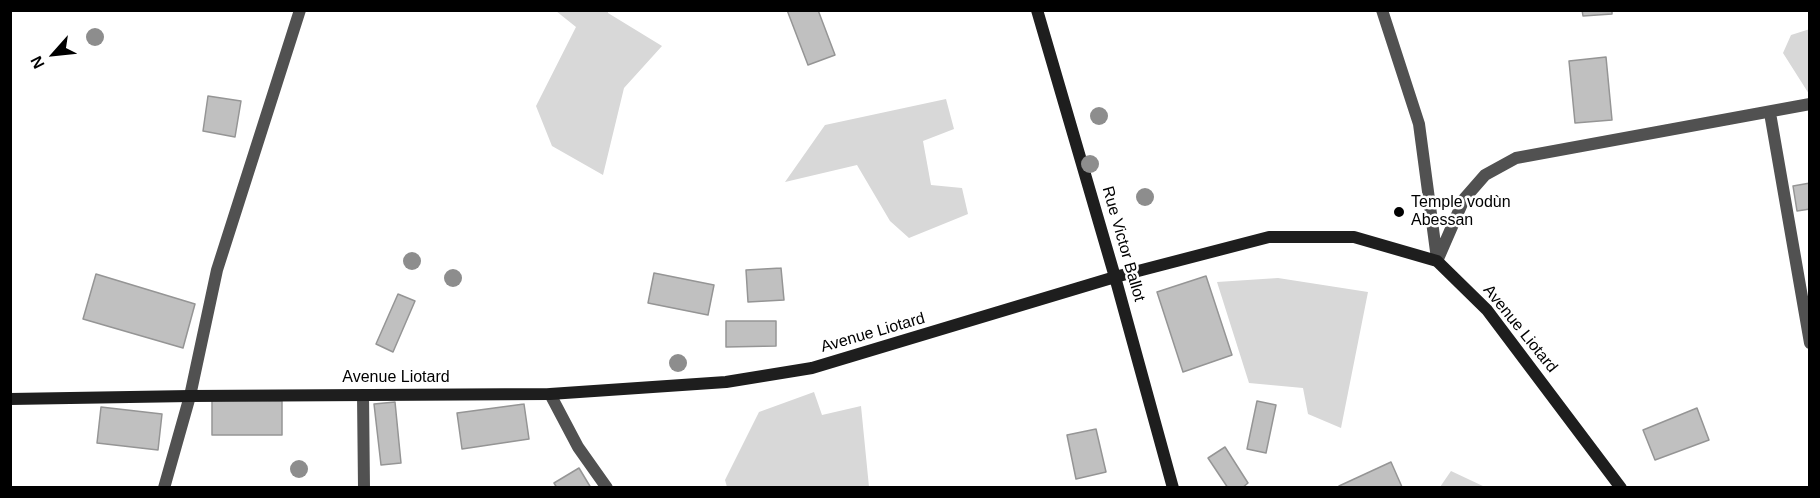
<!DOCTYPE html>
<html>
<head>
<meta charset="utf-8">
<style>
	body { margin:0 }
	#map { position:relative; width:1820px; height:498px; overflow:hidden; background:#fff; font-family:Helvetica,sans-serif }
	canvas { display:block }
	.frame { position:absolute; inset:0; border:12px solid #000; pointer-events:none }
	.north { position:absolute; left:24px; top:24px; width:60px; height:60px; -webkit-text-stroke:4px #fff; paint-order:stroke; rotate:243deg; font-size:16px; font-weight:700; line-height:24px; text-align:center; color:#000 }
	.north::after { content:''; display:block; margin:auto; width:21px; height:27px; background:#000; clip-path:polygon(50% 0,100% 100%,50% 72%,0 100%) }
</style>
</head>
<body>
<div id="map">
<canvas width="1820" height="498"></canvas>
<div class="frame"></div>
<div class="north">N</div>
</div>
<script>
const g = document.querySelector('canvas').getContext('2d');
g.lineJoin = 'round';
function fillPath(path, color) { g.fillStyle = color; g.fill(path, 'evenodd'); }
const toPath = rows => new Path2D(rows.map(r => 'M' + r).join(''));
function trace(path, color, width, dash) { g.strokeStyle = color; g.lineWidth = width; g.lineCap = dash ? 'butt' : 'round'; g.setLineDash(dash || []); g.stroke(path); }
function drawText(font, color, halo, rows, align = 'center') {
  g.font = font + ' Helvetica,sans-serif'; g.lineWidth = 5; g.setLineDash([]); g.textBaseline = 'middle'; g.strokeStyle = halo; g.fillStyle = color; for (const [text, x, y, turn = 0] of rows) {
    g.save(); g.translate(x, y); g.rotate((+turn || 0) * Math.PI / 180); g.textAlign = isNaN(turn) ? turn : align; if (halo) g.strokeText(text, 0, 0); g.fillText(text, 0, 0); g.restore();
  }
}
const green = toPath([
	[556,11,608,11,608,13,662,46,624,88,603,175,552,146,536,106,576,27],
	[1810,29,1810,94,1809,94,1783,53,1791,35],
	[946,99,954,129,923,141,931,185,962,188,968,214,909,238,890,221,857,165,785,182,825,125],
	[1278,278,1368,292,1341,428,1308,414,1303,388,1249,383,1217,282],
	[814,392,822,415,861,406,869,487,727,487,725,480,759,412],
	[1451,471,1485,487,1440,487]
]);
const building = toPath([
	[787,10,818,10,835,55,808,65,787,10],
	[1582,10,1612,10,1612,14,1583,16,1582,10],
	[1606,57,1612,120,1575,123,1569,61,1606,57],
	[208,96,241,101,235,137,203,131,208,96],
	[1810,183,1810,209,1797,211,1793,186,1810,183],
	[781,268,784,300,748,302,746,270,781,268],
	[654,273,714,285,708,315,648,303,654,273],
	[96,274,195,304,183,348,83,319,96,274],
	[1206,276,1232,355,1183,372,1157,292,1206,276],
	[398,294,415,301,393,352,376,344,398,294],
	[726,321,776,321,776,346,726,347,726,321],
	[212,400,282,401,282,435,212,435,212,400],
	[1257,401,1276,405,1266,453,1247,449,1257,401],
	[395,402,401,463,381,465,374,404,395,402],
	[524,404,529,439,462,449,457,413,524,404],
	[101,407,162,414,158,450,97,443,101,407],
	[1697,408,1709,440,1655,460,1643,430,1697,408],
	[1096,429,1106,472,1076,479,1067,435,1096,429],
	[1225,447,1248,483,1242,488,1228,488,1208,458,1225,447],
	[1391,462,1402,487,1339,488,1339,486,1391,462],
	[579,468,591,488,557,488,554,483,579,468]
]);
const street = toPath([
	[1382,10,1419,124,1437,259],
	[1770,113,1810,343],
	[1437,261,1464,199,1485,175,1516,158,1810,104],
	[550,394,578,447,607,488],
	[363,395,364,488],
	[164,488,190,396,217,270,300,10]
]);
const secondary = toPath([
	[1037,10,1115,277,1173,488],
	[10,399,190,396,550,394,726,382,812,368,1115,277,1269,237,1354,237,1437,261,1487,310,1621,488]
]);
const trees = [
	[95,37],
	[1099,116],
	[1090,164],
	[1145,197],
	[412,261],
	[453,278],
	[678,363],
	[299,469]
];
const markers = [
	[1399,212,6,"#000"]
];
const poiNames = [
	["Temple vodùn",1411,203],
	["Abessan",1411,221]
];
const streetNames = [
	["Rue Victor Ballot",1123,244,74],
	["Avenue Liotard",1520,329,51],
	["Avenue Liotard",873,333,-16],
	["Avenue Liotard",396,378]
];
fillPath(green, '#d8d8d8');
fillPath(building, '#c0c0c0');
trace(building, '#959595', 1.5);
trace(street, '#515151', 12);
trace(secondary, '#1e1e1e', 12);
g.fillStyle = '#8d8d8d';
for (const [x, y] of trees) { g.beginPath(); g.arc(x, y, 9, 0, 2 * Math.PI); g.fill(); }
for (const [x, y, r, color] of markers) { const dot = new Path2D(); dot.arc(x, y, r, 0, 2 * Math.PI); g.fillStyle = color; g.fill(dot); trace(dot, '#fff', 2); }
drawText('16px', '#000', '#fff', poiNames, 'left');
drawText('16px', '#000', '#fff', streetNames);
</script>
</body>
</html>
